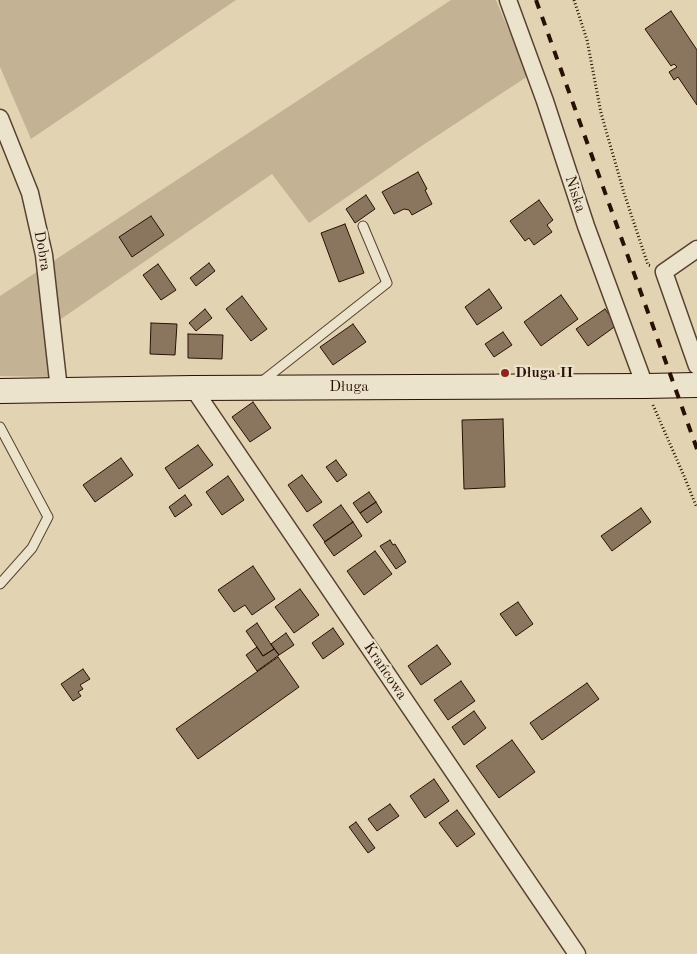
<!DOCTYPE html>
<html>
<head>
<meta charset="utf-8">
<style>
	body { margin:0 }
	canvas { display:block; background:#e2d4b2 }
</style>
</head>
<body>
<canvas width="697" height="954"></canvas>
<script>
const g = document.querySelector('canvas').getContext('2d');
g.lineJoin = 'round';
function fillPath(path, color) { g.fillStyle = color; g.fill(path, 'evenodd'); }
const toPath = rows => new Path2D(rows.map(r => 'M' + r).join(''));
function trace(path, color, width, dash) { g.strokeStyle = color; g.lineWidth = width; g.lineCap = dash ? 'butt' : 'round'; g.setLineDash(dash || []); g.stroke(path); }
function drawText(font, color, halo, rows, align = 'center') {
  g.font = font + ' "Old Standard TT",serif'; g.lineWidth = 4.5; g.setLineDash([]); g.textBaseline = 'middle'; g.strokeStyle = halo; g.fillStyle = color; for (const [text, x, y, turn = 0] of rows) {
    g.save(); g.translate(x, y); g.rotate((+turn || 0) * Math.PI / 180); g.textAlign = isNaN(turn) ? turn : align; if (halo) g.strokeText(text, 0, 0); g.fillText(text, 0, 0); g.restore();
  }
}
const green = toPath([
	[0,0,236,0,31,139,0,67],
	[451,0,496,0,528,76,417,149,309,223,272,174,58,321,54,377,0,376,0,296]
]);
const building = toPath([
	[671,11,697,50,697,105,678,77,674,80,669,72,677,67,674,64,671,66,645,29,671,11],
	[418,172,427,189,425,190,432,204,412,215,409,210,404,209,394,214,382,192,418,172],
	[366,195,375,209,355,223,346,209,366,195],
	[539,200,553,220,547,225,552,232,534,245,529,238,525,241,510,221,539,200],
	[151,216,164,235,132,257,119,237,151,216],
	[345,224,364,273,339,282,321,233,345,224],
	[209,263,215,271,196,286,190,278,209,263],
	[158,264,176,290,161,300,143,275,158,264],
	[489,289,502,308,477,325,465,307,489,289],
	[561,295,578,319,541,346,524,322,561,295],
	[242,296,267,329,251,341,226,309,242,296],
	[205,309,212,318,196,331,189,323,205,309],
	[605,309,617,325,588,346,576,329,605,309],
	[151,323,177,324,175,355,150,354,151,323],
	[353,324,366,342,333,365,320,347,353,324],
	[503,332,512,345,494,357,485,344,503,332],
	[188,334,223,335,222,359,188,358,188,334],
	[253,402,271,428,250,442,232,417,253,402],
	[503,419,505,487,464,489,462,420,503,419],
	[198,445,213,465,179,489,165,468,198,445],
	[121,458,133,475,95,502,83,485,121,458],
	[336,460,347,475,337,482,326,467,336,460],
	[302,475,322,502,307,512,288,485,302,475],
	[228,476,244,500,222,515,206,492,228,476],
	[369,492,376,502,360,513,353,503,369,492],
	[185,495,192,505,175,517,169,507,185,495],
	[376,502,382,512,367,523,360,513,376,502],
	[341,505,353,522,325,542,313,525,341,505],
	[641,508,651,522,612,551,601,536,641,508],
	[353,522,362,536,334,556,324,542,353,522],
	[390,540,393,545,395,544,406,562,396,569,380,546,390,540],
	[375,551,392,574,364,595,347,571,375,551],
	[253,566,275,599,252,615,245,605,234,612,218,590,253,566],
	[300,589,319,615,294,633,275,607,300,589],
	[518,602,533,624,516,636,500,614,518,602],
	[257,623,274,649,263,656,246,631,257,623],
	[333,628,344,644,323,659,312,643,333,628],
	[286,633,294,645,279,655,271,644,286,633],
	[437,645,451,664,421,685,408,666,437,645],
	[257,647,263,656,274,649,279,655,257,671,246,655,257,647],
	[278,657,299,687,198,759,176,729,278,657],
	[83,669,90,679,80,685,83,689,78,692,81,696,73,701,61,684,83,669],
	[461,681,475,701,448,720,434,700,461,681],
	[587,683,599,699,542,740,530,723,587,683],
	[474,711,486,728,464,745,452,727,474,711],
	[512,740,535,772,499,798,476,766,512,740],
	[434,779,449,801,425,818,410,796,434,779],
	[390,804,399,816,377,831,368,819,390,804],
	[457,810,475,834,457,847,439,823,457,810],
	[356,822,375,848,368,853,349,827,356,822]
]);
const path = toPath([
	[574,0,587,40,601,113,624,193,648,265,652,266],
	[653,405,684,476,697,508]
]);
const lane = toPath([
	[260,383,387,283,363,226],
	[0,427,48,517,32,548,0,584]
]);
const street = toPath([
	[508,0,545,101,586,226,645,386],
	[0,118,30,193,44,255,59,390],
	[697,249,664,272,697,366],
	[193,388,577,954]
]);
const secondary = toPath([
	[0,391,193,388,645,386,697,385]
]);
const rail = toPath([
	[536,0,697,449]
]);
const markers = [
	[505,373,5,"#8f2418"]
];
const streetNames = [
	["Niska",575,194,72],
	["Dobra",42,251,80],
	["Długa",349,387],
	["Krańcowa",385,671,56]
];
const poiNames = [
	["Długa II",515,373]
];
fillPath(green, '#c3b394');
fillPath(building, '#8a765e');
trace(building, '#2a1004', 1);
trace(lane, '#584130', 11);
trace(street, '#584130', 19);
trace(secondary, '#2a1004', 26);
trace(path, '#2a1004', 3, [1, 2.5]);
trace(lane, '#ece3cd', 9);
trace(street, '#ece3cd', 16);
trace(secondary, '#ece3cd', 24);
trace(rail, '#2a1004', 4, [9, 9]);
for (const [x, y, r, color] of markers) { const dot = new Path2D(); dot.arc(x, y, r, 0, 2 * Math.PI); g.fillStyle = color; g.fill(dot); trace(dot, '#ece3cd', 2); }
drawText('15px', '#2a1004', '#ece3cd', streetNames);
drawText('bold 15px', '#2a1004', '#ece3cd', poiNames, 'left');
</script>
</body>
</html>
